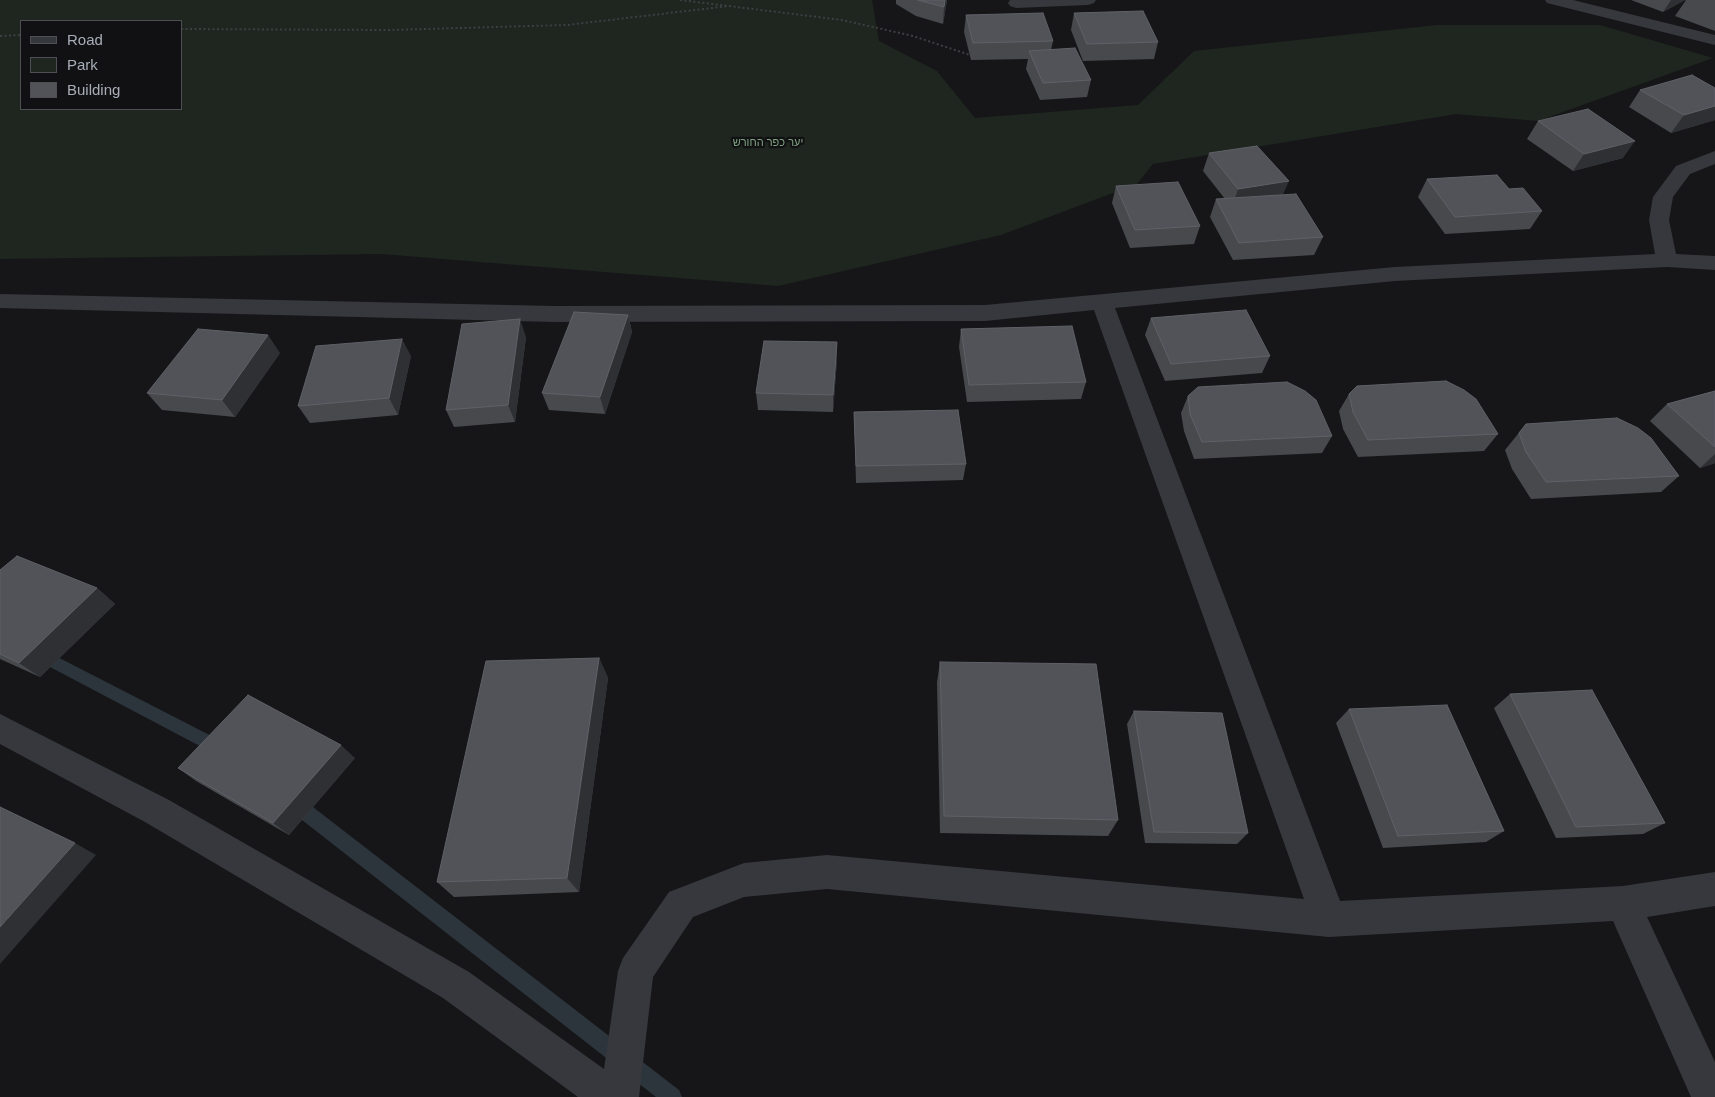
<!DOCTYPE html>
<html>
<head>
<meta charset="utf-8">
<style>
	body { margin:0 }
	#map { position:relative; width:1715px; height:1097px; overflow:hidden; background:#161618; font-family:Arial,sans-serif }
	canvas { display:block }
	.legend { position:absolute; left:20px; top:20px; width:162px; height:90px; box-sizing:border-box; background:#111113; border:1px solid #4d4f55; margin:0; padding:6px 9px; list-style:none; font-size:15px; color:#a8adb8 }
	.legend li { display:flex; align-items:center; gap:10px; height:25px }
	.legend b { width:25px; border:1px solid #4d4f55 }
</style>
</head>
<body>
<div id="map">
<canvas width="1715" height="1097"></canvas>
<ul class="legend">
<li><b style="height:6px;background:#37383d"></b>Road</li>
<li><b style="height:14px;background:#1e261f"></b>Park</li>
<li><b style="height:14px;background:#525359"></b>Building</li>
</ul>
</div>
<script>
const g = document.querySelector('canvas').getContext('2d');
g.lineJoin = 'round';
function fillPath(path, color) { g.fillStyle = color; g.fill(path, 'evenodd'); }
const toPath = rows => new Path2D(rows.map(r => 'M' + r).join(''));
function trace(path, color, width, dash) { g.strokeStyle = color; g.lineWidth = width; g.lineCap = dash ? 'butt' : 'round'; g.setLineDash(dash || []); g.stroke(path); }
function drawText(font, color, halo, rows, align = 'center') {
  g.font = font + ' Arial,Heebo,sans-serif'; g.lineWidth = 4.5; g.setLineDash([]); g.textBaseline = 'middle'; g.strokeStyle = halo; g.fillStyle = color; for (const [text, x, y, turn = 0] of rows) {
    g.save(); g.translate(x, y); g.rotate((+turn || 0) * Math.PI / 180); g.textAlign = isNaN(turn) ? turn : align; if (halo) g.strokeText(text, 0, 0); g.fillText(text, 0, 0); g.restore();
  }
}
const green = toPath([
	[0,0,872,0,879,41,937,71,975,118,1138,105,1194,51,1437,25,1600,25,1713,58,1538,121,1456,114,1153,164,1137,184,1001,235,778,286,381,254,0,259],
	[21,21,181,21,181,109,21,109]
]);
const stream = toPath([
	[38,647,227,744,229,749,227,754,221,756,215,754,33,658,31,653,33,648,38,647],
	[294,795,300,797,679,1090,682,1097,656,1097,288,809,286,803,288,797,294,795]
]);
const path = toPath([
	[680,0,842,20,913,36,973,56],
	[181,29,389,30,567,25,729,6],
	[0,36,21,35]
]);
const minor = toPath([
	[1010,0,1096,0,1094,3,1088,5,1016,8,1010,6,1008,3,1010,0],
	[1545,0,1573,0,1715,35,1715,45,1547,3,1545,0],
	[1715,151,1715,164,1690,174,1673,197,1669,220,1676,254,1715,256,1715,270,1667,267,1395,281,1115,308,1340,901,1623,886,1715,872,1715,906,1647,917,1715,1062,1715,1097,1691,1097,1613,921,1329,937,827,889,744,897,693,917,653,977,639,1097,578,1097,443,998,145,822,0,744,0,714,169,800,469,972,604,1069,618,971,623,958,669,892,744,863,827,855,1304,899,1094,310,985,321,555,322,0,308,0,294,555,306,985,305,1395,267,1655,254,1649,220,1653,197,1676,166,1715,151]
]);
const wall = toPath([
	[896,0,947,0,943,24,916,16,896,4],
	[1631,0,1685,0,1663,12],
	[1686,0,1715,0,1715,31,1675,16],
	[1074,13,1158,42,1154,59,1083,61,1071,30],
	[966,15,1053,41,1051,50,1091,80,1087,97,1040,100,1026,69,1028,59,971,60,964,32],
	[1715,88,1715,120,1671,133,1629,107,1640,90],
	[1538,121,1623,158,1573,171,1527,139],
	[1209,153,1283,195,1323,237,1314,255,1233,260,1210,217,1216,199,1225,199,1203,171],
	[1427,179,1509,189,1542,211,1530,229,1445,234,1418,197],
	[1116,186,1200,226,1194,244,1130,248,1112,203],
	[628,315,632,332,605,414,549,410,542,393],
	[1151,318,1270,356,1262,373,1165,381,1145,335],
	[961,329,1086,382,1081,399,967,402,959,347],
	[526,337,515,422,454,427,446,410],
	[280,353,235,417,162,410,147,393],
	[411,356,398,415,310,423,298,406],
	[837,360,833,412,758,410,756,393],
	[1715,391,1715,463,1700,468,1650,421,1667,404],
	[1349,394,1498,434,1484,451,1358,457,1343,429,1339,411],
	[1188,396,1332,436,1322,453,1194,459,1184,431,1181,413],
	[854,413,966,464,963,480,856,483],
	[1526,424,1679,476,1661,492,1531,499,1512,469,1505,450],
	[0,570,97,588,115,604,40,677,0,659],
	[599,658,608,678,579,892,454,897,437,882],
	[940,662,1118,820,1108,836,940,833,937,682],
	[1510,694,1665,823,1643,834,1556,838,1494,708],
	[1349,709,1504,831,1486,842,1383,848,1336,723],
	[1134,711,1248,833,1237,844,1145,843,1127,724],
	[355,758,289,835,196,781,178,768]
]);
const shadedWall = toPath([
	[945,0,947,0,943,24,944,7],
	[1671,0,1685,0,1663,12],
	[1715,106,1715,120,1671,133,1684,115],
	[1635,141,1623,158,1573,171,1584,154],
	[1289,181,1281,199,1232,207,1238,189],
	[628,315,632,332,605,414,600,397],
	[520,319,526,337,515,422,508,405],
	[268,335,280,353,235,417,222,400],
	[402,339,411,356,398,415,389,398],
	[837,342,837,360,833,412,833,395],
	[1715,454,1715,463,1700,468],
	[97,588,115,604,40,677,19,663],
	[599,658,608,678,579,892,567,878],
	[341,745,355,758,289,835,273,823],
	[75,843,96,855,0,964,0,927]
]);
const building = toPath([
	[918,0,945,0,944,7,918,0],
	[1143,11,1158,42,1087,44,1074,13,1143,11],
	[1043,13,1053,41,973,43,966,15,1043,13],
	[1075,48,1091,80,1043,83,1029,51,1075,48],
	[1692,75,1715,88,1715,106,1684,115,1640,90,1692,75],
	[1588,109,1635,141,1584,154,1538,121,1588,109],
	[1257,146,1289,181,1238,189,1209,153,1257,146],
	[1497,175,1509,189,1523,188,1542,211,1455,217,1427,179,1497,175],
	[1178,182,1200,226,1135,230,1116,186,1178,182],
	[1296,194,1323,237,1239,243,1216,199,1296,194],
	[1246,310,1270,356,1171,364,1151,318,1246,310],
	[574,312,628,315,600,397,542,393,574,312],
	[520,319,508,405,446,410,462,324,520,319],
	[1072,326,1086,382,969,385,961,329,1072,326],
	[198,329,268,335,222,400,147,393,198,329],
	[402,339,389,398,298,406,316,346,402,339],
	[764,341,837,342,833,395,756,393,764,341],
	[1446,381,1464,390,1476,399,1498,434,1368,440,1353,412,1349,394,1357,386,1446,381],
	[1287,382,1305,391,1316,400,1332,436,1202,442,1190,414,1188,396,1198,387,1287,382],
	[1715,391,1715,447,1667,404,1715,391],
	[958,410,966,464,856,466,854,412,958,410],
	[1617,418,1638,428,1651,438,1679,476,1546,482,1526,452,1519,433,1526,424,1617,418],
	[17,556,97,588,19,663,0,654,0,570,17,556],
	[599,658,567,878,437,882,486,661,599,658],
	[940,662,1096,664,1118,820,944,816,940,662],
	[1592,690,1665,823,1576,827,1510,694,1592,690],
	[248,695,341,745,273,823,178,768,248,695],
	[1447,705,1504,831,1398,836,1349,709,1447,705],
	[1134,711,1222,713,1248,833,1154,832,1134,711],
	[0,807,75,843,0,927,0,807]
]);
const farParknames = [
	["יער כפר החורש",768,143]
];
fillPath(green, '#1e261f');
fillPath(stream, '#2c353c');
trace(path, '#3d3f44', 2, [2, 2.5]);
fillPath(minor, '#37383d');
fillPath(wall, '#47494d');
fillPath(shadedWall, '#2f3033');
fillPath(building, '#525359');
trace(building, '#5f6168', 1);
drawText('11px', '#7fa381', '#111113', farParknames);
</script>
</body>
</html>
